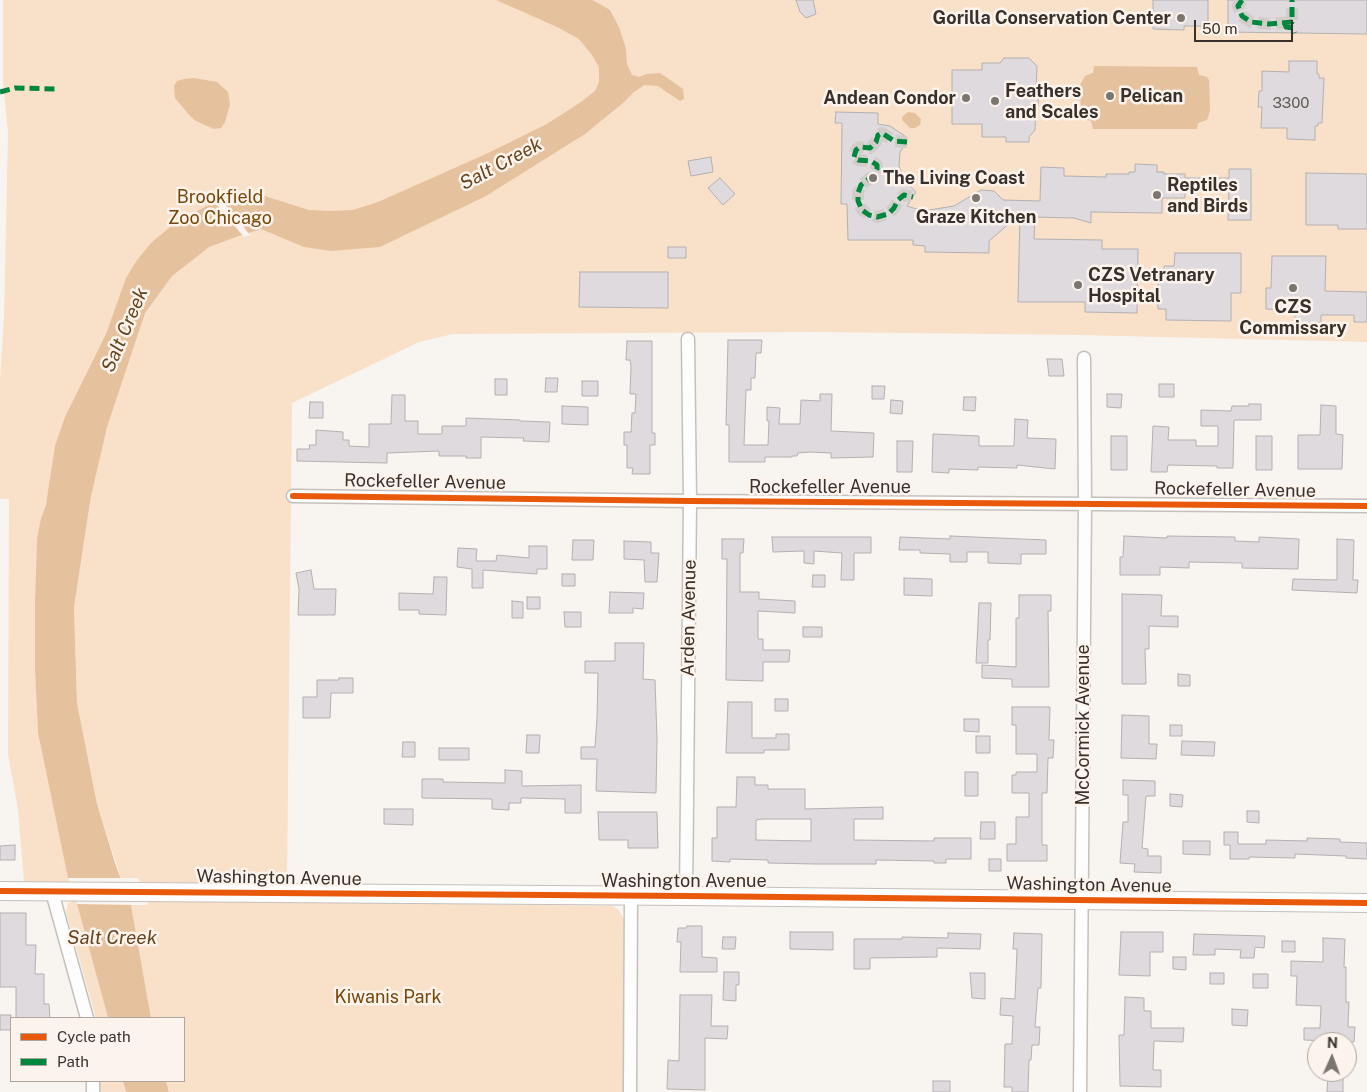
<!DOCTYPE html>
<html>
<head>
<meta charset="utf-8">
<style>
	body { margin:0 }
	#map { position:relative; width:1367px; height:1092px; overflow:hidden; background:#f8f4f0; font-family:"Public Sans",sans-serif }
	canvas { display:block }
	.legend { position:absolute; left:10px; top:1017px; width:175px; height:65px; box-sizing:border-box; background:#fcf4ec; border:1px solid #aea69e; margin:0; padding:6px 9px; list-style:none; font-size:15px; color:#383029 }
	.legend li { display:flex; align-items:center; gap:10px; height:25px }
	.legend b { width:25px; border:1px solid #aea69e }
	.north { position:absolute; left:1307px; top:1032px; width:50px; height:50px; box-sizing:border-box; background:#fcf4ec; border:1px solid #aea69e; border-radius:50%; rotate:2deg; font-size:14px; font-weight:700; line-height:20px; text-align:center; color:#383029 }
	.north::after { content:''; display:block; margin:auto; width:18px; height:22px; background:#7b756f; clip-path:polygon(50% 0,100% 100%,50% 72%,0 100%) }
	.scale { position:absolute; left:1194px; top:20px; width:99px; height:22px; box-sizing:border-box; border:2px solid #383029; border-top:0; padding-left:6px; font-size:15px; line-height:18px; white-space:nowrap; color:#383029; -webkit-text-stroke:4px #fcf4ec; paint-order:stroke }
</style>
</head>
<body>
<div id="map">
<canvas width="1367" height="1092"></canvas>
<ul class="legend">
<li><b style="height:6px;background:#e8590c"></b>Cycle path</li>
<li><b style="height:6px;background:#00873e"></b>Path</li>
</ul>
<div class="north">N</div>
<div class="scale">50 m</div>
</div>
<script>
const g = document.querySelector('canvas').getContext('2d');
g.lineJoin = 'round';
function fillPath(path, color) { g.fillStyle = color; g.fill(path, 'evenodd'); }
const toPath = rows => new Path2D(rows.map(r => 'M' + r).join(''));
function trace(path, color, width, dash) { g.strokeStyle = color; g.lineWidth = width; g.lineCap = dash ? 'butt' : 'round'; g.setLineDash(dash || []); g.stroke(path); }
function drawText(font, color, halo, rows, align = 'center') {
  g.font = font + ' "Public Sans",sans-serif'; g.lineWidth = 5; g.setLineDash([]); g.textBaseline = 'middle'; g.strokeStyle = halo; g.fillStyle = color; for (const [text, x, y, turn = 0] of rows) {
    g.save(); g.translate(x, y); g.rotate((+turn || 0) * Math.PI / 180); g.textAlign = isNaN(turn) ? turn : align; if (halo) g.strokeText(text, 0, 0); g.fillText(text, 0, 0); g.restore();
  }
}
const green = toPath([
	[3,0,1367,0,1367,342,1080,335,816,332,453,334,419,342,292,403,287,884,140,882,138,878,121,878,97,804,77,703,74,607,91,496,48,493,37,538,35,601,35,670,38,733,69,882,24,882,18,810,8,754,9,499,0,499,0,379,4,317,8,133,3,81],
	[76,900,77,904,108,1018,96,1018,66,912,68,903],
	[147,900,612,906,619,910,625,921,624,1092,169,1092,166,1081,184,1081,184,1018,151,1018,131,905,148,905],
	[98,1081,123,1081,126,1092,98,1092]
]);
const water = toPath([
	[496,0,592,0,598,3,610,10,619,27,626,49,627,64,632,75,639,77,647,74,660,73,683,89,684,99,680,101,658,86,644,85,633,93,623,103,585,134,486,196,380,247,331,251,304,247,261,229,236,237,209,247,172,276,145,313,107,427,91,496,74,607,77,703,97,804,116,866,131,905,151,1018,108,1018,77,904,68,878,38,733,35,670,35,601,37,538,41,519,46,504,55,446,65,417,106,334,126,278,137,260,151,243,175,223,214,202,258,194,309,210,331,211,353,210,378,202,486,154,547,124,581,102,595,91,599,82,599,67,592,55,579,39,557,27],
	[1094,66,1197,67,1199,75,1207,77,1209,80,1210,110,1208,117,1207,120,1198,123,1197,129,1093,129,1091,121,1085,119,1081,114,1080,85,1085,76,1093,73],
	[194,78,217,82,228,92,230,104,225,122,221,128,214,129,196,121,190,116,175,98,174,86,177,81,184,79],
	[908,112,915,113,921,119,920,125,915,128,910,128,902,120,902,117],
	[123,1081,166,1081,169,1092,126,1092]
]);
const pier = toPath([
	[220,198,250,235,244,237,213,200],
	[68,878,124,878,134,905,77,904]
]);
const building = toPath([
	[796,0,813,0,816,14,806,18,800,12,796,0],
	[1153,0,1208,0,1208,26,1184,26,1184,30,1153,29,1153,0],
	[1228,0,1367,0,1367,34,1228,32,1228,0],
	[1004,58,1029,58,1037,66,1036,89,1039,89,1038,106,1036,106,1035,130,1029,137,1029,142,1006,142,1006,137,982,137,982,124,952,124,952,70,982,70,982,63,1000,63,1004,58],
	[1289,61,1317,61,1317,74,1319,74,1319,78,1324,78,1322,123,1318,123,1318,126,1315,126,1315,140,1287,139,1287,128,1261,128,1262,107,1258,107,1259,91,1262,91,1262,71,1289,72,1289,61],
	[836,112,878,113,878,124,890,126,905,136,906,144,900,152,899,166,905,181,916,192,907,206,923,211,954,206,981,190,994,191,1003,200,1040,201,1041,167,1064,168,1064,176,1106,177,1106,174,1129,174,1129,172,1135,172,1135,164,1157,165,1157,172,1164,172,1164,174,1185,174,1185,178,1229,178,1229,169,1251,169,1251,220,1228,220,1229,189,1185,188,1185,198,1162,198,1162,213,1091,212,1091,223,1074,218,1035,217,1034,239,1102,240,1102,249,1138,249,1137,313,1085,312,1085,302,1018,302,1020,214,989,241,989,253,925,252,925,246,913,245,913,240,848,240,847,204,841,204,842,123,835,123,836,112],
	[711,157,713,172,691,176,688,161,711,157],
	[1306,173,1367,174,1367,229,1338,229,1338,225,1306,225,1306,173],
	[720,178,735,194,723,205,708,188,720,178],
	[668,247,686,247,686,258,668,258,668,247],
	[1175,253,1241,253,1241,293,1231,293,1231,321,1166,320,1166,309,1158,309,1158,281,1164,281,1164,266,1174,266,1175,253],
	[1272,256,1326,256,1325,291,1367,292,1367,322,1354,322,1354,315,1321,315,1321,323,1295,323,1295,310,1266,309,1266,288,1271,288,1272,256],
	[580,272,668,272,668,308,579,307,580,272],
	[728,340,762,340,761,353,756,353,755,378,751,378,751,390,746,390,744,445,768,445,769,421,767,421,767,407,780,408,779,424,800,424,801,400,820,401,820,394,832,394,831,431,874,433,873,457,831,458,831,453,810,452,798,453,797,456,792,456,792,457,765,457,765,462,729,462,729,425,726,425,728,340],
	[627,341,652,341,652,433,655,433,655,445,650,445,650,474,632,474,633,468,627,468,627,445,624,445,624,432,631,432,632,413,635,413,636,394,630,394,631,367,630,360,626,360,627,341],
	[1047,359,1062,359,1064,376,1049,376,1047,359],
	[546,378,558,378,557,392,545,392,546,378],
	[495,379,507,379,507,395,495,395,495,379],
	[582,381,598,381,598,396,582,396,582,381],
	[1159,384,1174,384,1174,397,1159,397,1159,384],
	[872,386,885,386,884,399,872,399,872,386],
	[1107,394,1122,394,1121,408,1107,407,1107,394],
	[392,395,405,395,405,421,418,421,418,434,442,434,442,426,466,426,466,418,520,420,520,421,550,422,549,442,523,441,524,438,481,437,481,458,466,458,466,456,439,456,439,451,387,453,387,463,297,461,297,449,310,449,309,445,316,445,316,430,343,432,343,440,349,440,349,446,369,447,369,424,391,424,392,395],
	[964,397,976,397,975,411,963,410,964,397],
	[891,400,903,401,902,414,890,413,891,400],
	[310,402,323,402,323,418,309,418,310,402],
	[1249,404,1261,404,1261,420,1234,420,1233,468,1217,468,1217,466,1168,465,1167,472,1151,472,1153,426,1169,427,1168,440,1196,440,1196,446,1218,446,1218,426,1201,426,1201,410,1231,411,1232,406,1249,406,1249,404],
	[1321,405,1336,406,1336,434,1343,435,1342,469,1298,469,1298,435,1320,435,1321,405],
	[562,406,588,407,588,425,562,424,562,406],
	[1015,419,1028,420,1027,438,1056,439,1055,469,1017,465,1017,468,978,467,978,470,949,469,949,473,932,472,933,434,979,436,979,446,1014,446,1015,419],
	[1111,436,1127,436,1127,470,1111,470,1111,436],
	[1256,436,1272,436,1272,470,1256,470,1256,436],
	[897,441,913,441,912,472,897,472,897,441],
	[950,536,1046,540,1046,554,1021,554,1021,564,988,563,988,552,967,552,967,562,950,562,950,554,920,553,920,550,899,550,900,537,950,539,950,536],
	[1124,536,1167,538,1167,536,1235,537,1235,541,1259,542,1259,537,1299,539,1298,569,1242,568,1242,563,1189,562,1189,568,1160,567,1160,575,1120,575,1120,557,1123,557,1124,536],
	[772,537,871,537,871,553,854,553,854,580,841,580,842,553,814,551,814,564,804,563,804,551,773,552,772,537],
	[722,539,744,539,743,553,740,553,740,592,759,592,759,599,795,601,795,613,758,611,758,639,763,639,763,650,790,650,789,662,763,662,763,681,726,680,727,559,722,559,722,539],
	[1337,539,1354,540,1353,580,1358,580,1357,593,1292,590,1293,579,1337,580,1337,539],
	[573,540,594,540,593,560,572,560,573,540],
	[624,541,651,542,651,553,659,553,657,582,645,582,644,560,624,559,624,541],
	[529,546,547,546,547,569,537,569,537,574,483,570,483,588,472,588,472,569,457,567,458,548,477,549,476,561,496,561,497,555,529,558,529,546],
	[311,570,314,589,336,589,335,615,298,615,299,589,296,573,311,570],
	[562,574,575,574,575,586,562,586,562,574],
	[813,575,825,575,825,587,812,587,813,575],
	[434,577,447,577,446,615,419,614,419,610,399,610,399,593,433,594,434,577],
	[904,578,932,579,932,596,904,595,904,578],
	[610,592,644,593,643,609,633,608,633,613,609,613,610,592],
	[1122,594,1162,595,1161,616,1178,616,1178,627,1149,626,1149,649,1145,649,1146,684,1122,684,1122,594],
	[1019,595,1051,595,1051,611,1048,611,1049,687,1012,687,1012,679,982,678,982,665,1016,667,1016,618,1019,618,1019,595],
	[527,597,540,597,540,609,527,609,527,597],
	[512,601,523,602,523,618,512,618,512,601],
	[979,603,991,603,990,640,988,640,988,663,976,663,979,603],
	[564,612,581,612,581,627,565,627,564,612],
	[803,627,822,627,822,637,803,637,803,627],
	[615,643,644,643,643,679,655,680,657,739,656,793,596,791,597,759,581,759,581,747,595,747,597,718,598,673,585,673,585,661,615,661,615,643],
	[1178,674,1190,675,1190,686,1178,686,1178,674],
	[339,678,353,678,353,693,331,693,330,718,303,718,303,697,317,697,317,680,339,680,339,678],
	[775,699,788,699,788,711,775,711,775,699],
	[728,702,752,702,752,738,776,738,776,734,789,734,789,750,764,750,764,753,726,753,728,702],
	[1012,707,1050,707,1049,740,1054,740,1053,758,1048,758,1047,793,1042,793,1042,845,1047,845,1047,861,1007,861,1007,844,1016,844,1016,817,1029,817,1029,793,1012,793,1012,775,1016,775,1016,772,1037,772,1037,754,1016,754,1016,725,1012,725,1012,707],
	[1122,715,1149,716,1149,744,1157,744,1156,759,1121,758,1122,715],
	[964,719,979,719,979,732,964,731,964,719],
	[1170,725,1182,725,1182,736,1170,736,1170,725],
	[527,735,540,735,539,753,526,753,527,735],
	[976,736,990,736,990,753,976,753,976,736],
	[1182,741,1215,742,1214,756,1181,755,1182,741],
	[403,742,415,742,415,757,402,757,403,742],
	[439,748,469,748,469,760,439,760,439,748],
	[505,770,522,771,522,786,581,785,581,813,565,813,565,799,521,798,521,803,509,803,509,810,492,809,492,799,422,798,422,779,443,779,443,782,505,783,505,770],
	[965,772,978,772,978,796,965,796,965,772],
	[737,777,755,777,755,785,768,785,768,789,805,789,805,809,883,807,883,819,854,819,854,840,934,841,934,838,971,838,971,859,946,859,946,863,934,863,934,861,876,860,876,864,816,864,768,863,768,860,730,859,730,862,712,861,712,838,717,838,717,807,736,807,737,777],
	[763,819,811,819,811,841,756,840,756,820,763,819],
	[1123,780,1155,781,1155,796,1146,796,1142,848,1148,849,1148,856,1161,856,1161,873,1134,872,1135,864,1120,863,1123,822,1128,822,1128,795,1123,795,1123,780],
	[1170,794,1183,795,1182,807,1170,806,1170,794],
	[384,809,413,809,413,825,384,824,384,809],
	[1247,811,1259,811,1259,823,1247,822,1247,811],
	[598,812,657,812,658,848,628,848,628,840,599,840,598,812],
	[981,822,995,822,995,839,980,839,981,822],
	[1224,832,1238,832,1238,844,1266,844,1266,840,1307,841,1307,838,1340,839,1340,842,1367,843,1367,859,1346,858,1346,856,1295,854,1295,858,1249,857,1249,859,1230,859,1230,845,1224,845,1224,832],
	[1183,841,1210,841,1210,855,1183,854,1183,841],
	[15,845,15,860,0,860,0,846,15,845],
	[989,859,1001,859,1001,871,989,871,989,859],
	[0,913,26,913,26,945,36,945,35,974,44,974,44,1004,49,1004,50,1018,16,1018,16,987,0,987,0,913],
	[687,926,702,926,702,957,717,958,717,972,680,972,681,942,677,942,678,928,686,928,687,926],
	[790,932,833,932,833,950,790,949,790,932],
	[1121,932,1163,932,1163,952,1150,952,1150,976,1119,975,1121,932],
	[948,933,981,934,980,949,937,948,937,957,870,958,870,969,854,969,854,939,902,939,902,937,948,938,948,933],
	[1014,933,1042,934,1041,988,1038,988,1035,1027,1040,1027,1039,1045,1032,1045,1031,1060,1029,1060,1028,1092,1012,1092,1012,1087,1004,1087,1005,1044,1012,1044,1013,1016,1000,1015,1001,998,1015,999,1017,949,1013,949,1014,933],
	[1194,934,1265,936,1264,948,1255,947,1254,958,1240,958,1241,950,1215,949,1215,955,1193,955,1194,934],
	[723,937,736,937,735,949,722,949,723,937],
	[1323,938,1345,939,1344,967,1346,967,1346,1002,1349,1002,1348,1027,1355,1027,1354,1042,1304,1040,1304,1028,1320,1028,1321,1006,1296,1005,1297,976,1291,976,1291,961,1323,962,1323,938],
	[1282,941,1295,941,1295,952,1282,952,1282,941],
	[1173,957,1186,957,1186,970,1173,969,1173,957],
	[724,972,739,972,739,985,736,985,736,1001,723,1000,724,972],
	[970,973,985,973,985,999,972,998,970,973],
	[1210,973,1224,973,1224,984,1210,984,1210,973],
	[1253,974,1268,974,1268,988,1253,988,1253,974],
	[680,995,712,995,711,1026,728,1026,727,1039,705,1038,705,1090,667,1089,668,1060,679,1061,680,995],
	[1125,997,1144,998,1144,1011,1151,1011,1151,1028,1184,1028,1183,1042,1154,1041,1153,1070,1161,1070,1161,1087,1120,1086,1119,1035,1124,1035,1125,997],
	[1232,1009,1248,1010,1247,1026,1232,1025,1232,1009],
	[0,1015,11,1015,11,1030,0,1030,0,1015],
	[1328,1072,1343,1072,1343,1092,1327,1092,1328,1072],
	[933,1081,950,1081,950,1092,933,1092,933,1081]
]);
const streetTunnel = toPath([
	[1242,0,1238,6,1242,16,1251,22,1269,24,1292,22,1292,0],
	[907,142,894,141,882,133,878,135,876,142,870,148,860,147,856,150,854,157,858,160,871,161,877,165,877,169,874,175,861,185,858,193,858,201,862,210,869,215,877,217,888,214,894,208,898,200,904,195,913,197]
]);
const street = toPath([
	[293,496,690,501,1367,506],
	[52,892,87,1018],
	[686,896,690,501,688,339],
	[93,1092,93,1081],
	[630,1092,631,896],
	[1080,1092,1085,503,1084,358]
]);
const secondary = toPath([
	[0,891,686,896,1367,903]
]);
const quiet = toPath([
	[1242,0,1238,6,1242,16,1251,22,1269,24,1292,22,1292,0],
	[1285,24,1286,27,1293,28,1295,33],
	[0,92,15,88,55,89],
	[907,142,894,141,882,133,878,135,876,142,870,148,860,147,856,150,854,157,858,160,871,161,877,165,877,169,874,175,861,185,858,193,858,201,862,210,869,215,877,217,888,214,894,208,898,200,904,195,913,197]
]);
const cycleway = toPath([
	[293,496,690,501,1367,506],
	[0,891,686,896,1367,903]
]);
const markers = [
	[1181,18,5,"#7b756f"],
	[1110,96,5,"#7b756f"],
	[966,98,5,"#7b756f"],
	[995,101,5,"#7b756f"],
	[873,178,5,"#7b756f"],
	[1157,195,5,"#7b756f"],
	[976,198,5,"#7b756f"],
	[1078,285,5,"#7b756f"],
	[1293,288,5,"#7b756f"]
];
const numberNames = [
	["3300",1291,103]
];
const poiNames = [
	["Gorilla Conservation Center",1171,18,"right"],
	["Feathers",1005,91],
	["and Scales",1005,112],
	["Pelican",1120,96],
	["Andean Condor",956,98,"right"],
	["The Living Coast",883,178],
	["Reptiles",1167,185],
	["and Birds",1167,206],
	["Graze Kitchen",976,217,"center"],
	["CZS Vetranary",1088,275],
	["Hospital",1088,296],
	["CZS",1293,307,"center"],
	["Commissary",1293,328,"center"]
];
const parkNames = [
	["Brookfield",220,197],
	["Zoo Chicago",220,218],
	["Kiwanis Park",388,997]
];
const streetNames = [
	["Rockefeller Avenue",425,482,1],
	["Rockefeller Avenue",830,487],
	["Rockefeller Avenue",1235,490,1],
	["Arden Avenue",689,618,-89],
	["McCormick Avenue",1083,725,-90],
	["Washington Avenue",279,878,1],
	["Washington Avenue",684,881],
	["Washington Avenue",1089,885,1]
];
const waterNames = [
	["Salt Creek",501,164,-28],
	["Salt Creek",125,330,-67],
	["Salt Creek",112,938]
];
fillPath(green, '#f9e0c9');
fillPath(water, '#e6c19d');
fillPath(pier, '#f8f4f0');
fillPath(building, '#dedadd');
trace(building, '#b4b0b2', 1);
trace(streetTunnel, '#d2cdc8', 12, [12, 6]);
trace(street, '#c5c0bb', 15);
trace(secondary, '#c5c0bb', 20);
trace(street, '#fefdfd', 12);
trace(secondary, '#fefdfd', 18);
trace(quiet, '#00873e', 5, [10, 5]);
trace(cycleway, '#e8590c', 6);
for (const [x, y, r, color] of markers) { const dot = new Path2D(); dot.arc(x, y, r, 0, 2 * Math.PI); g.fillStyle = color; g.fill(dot); trace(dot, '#fcf4ec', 2); }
drawText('15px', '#625a56', null, numberNames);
drawText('bold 18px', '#383029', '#fcf4ec', poiNames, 'left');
drawText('18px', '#774708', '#fcf4ec', parkNames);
drawText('18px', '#383029', '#fcf4ec', streetNames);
drawText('italic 19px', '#67441e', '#fcf4ec', waterNames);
</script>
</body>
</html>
